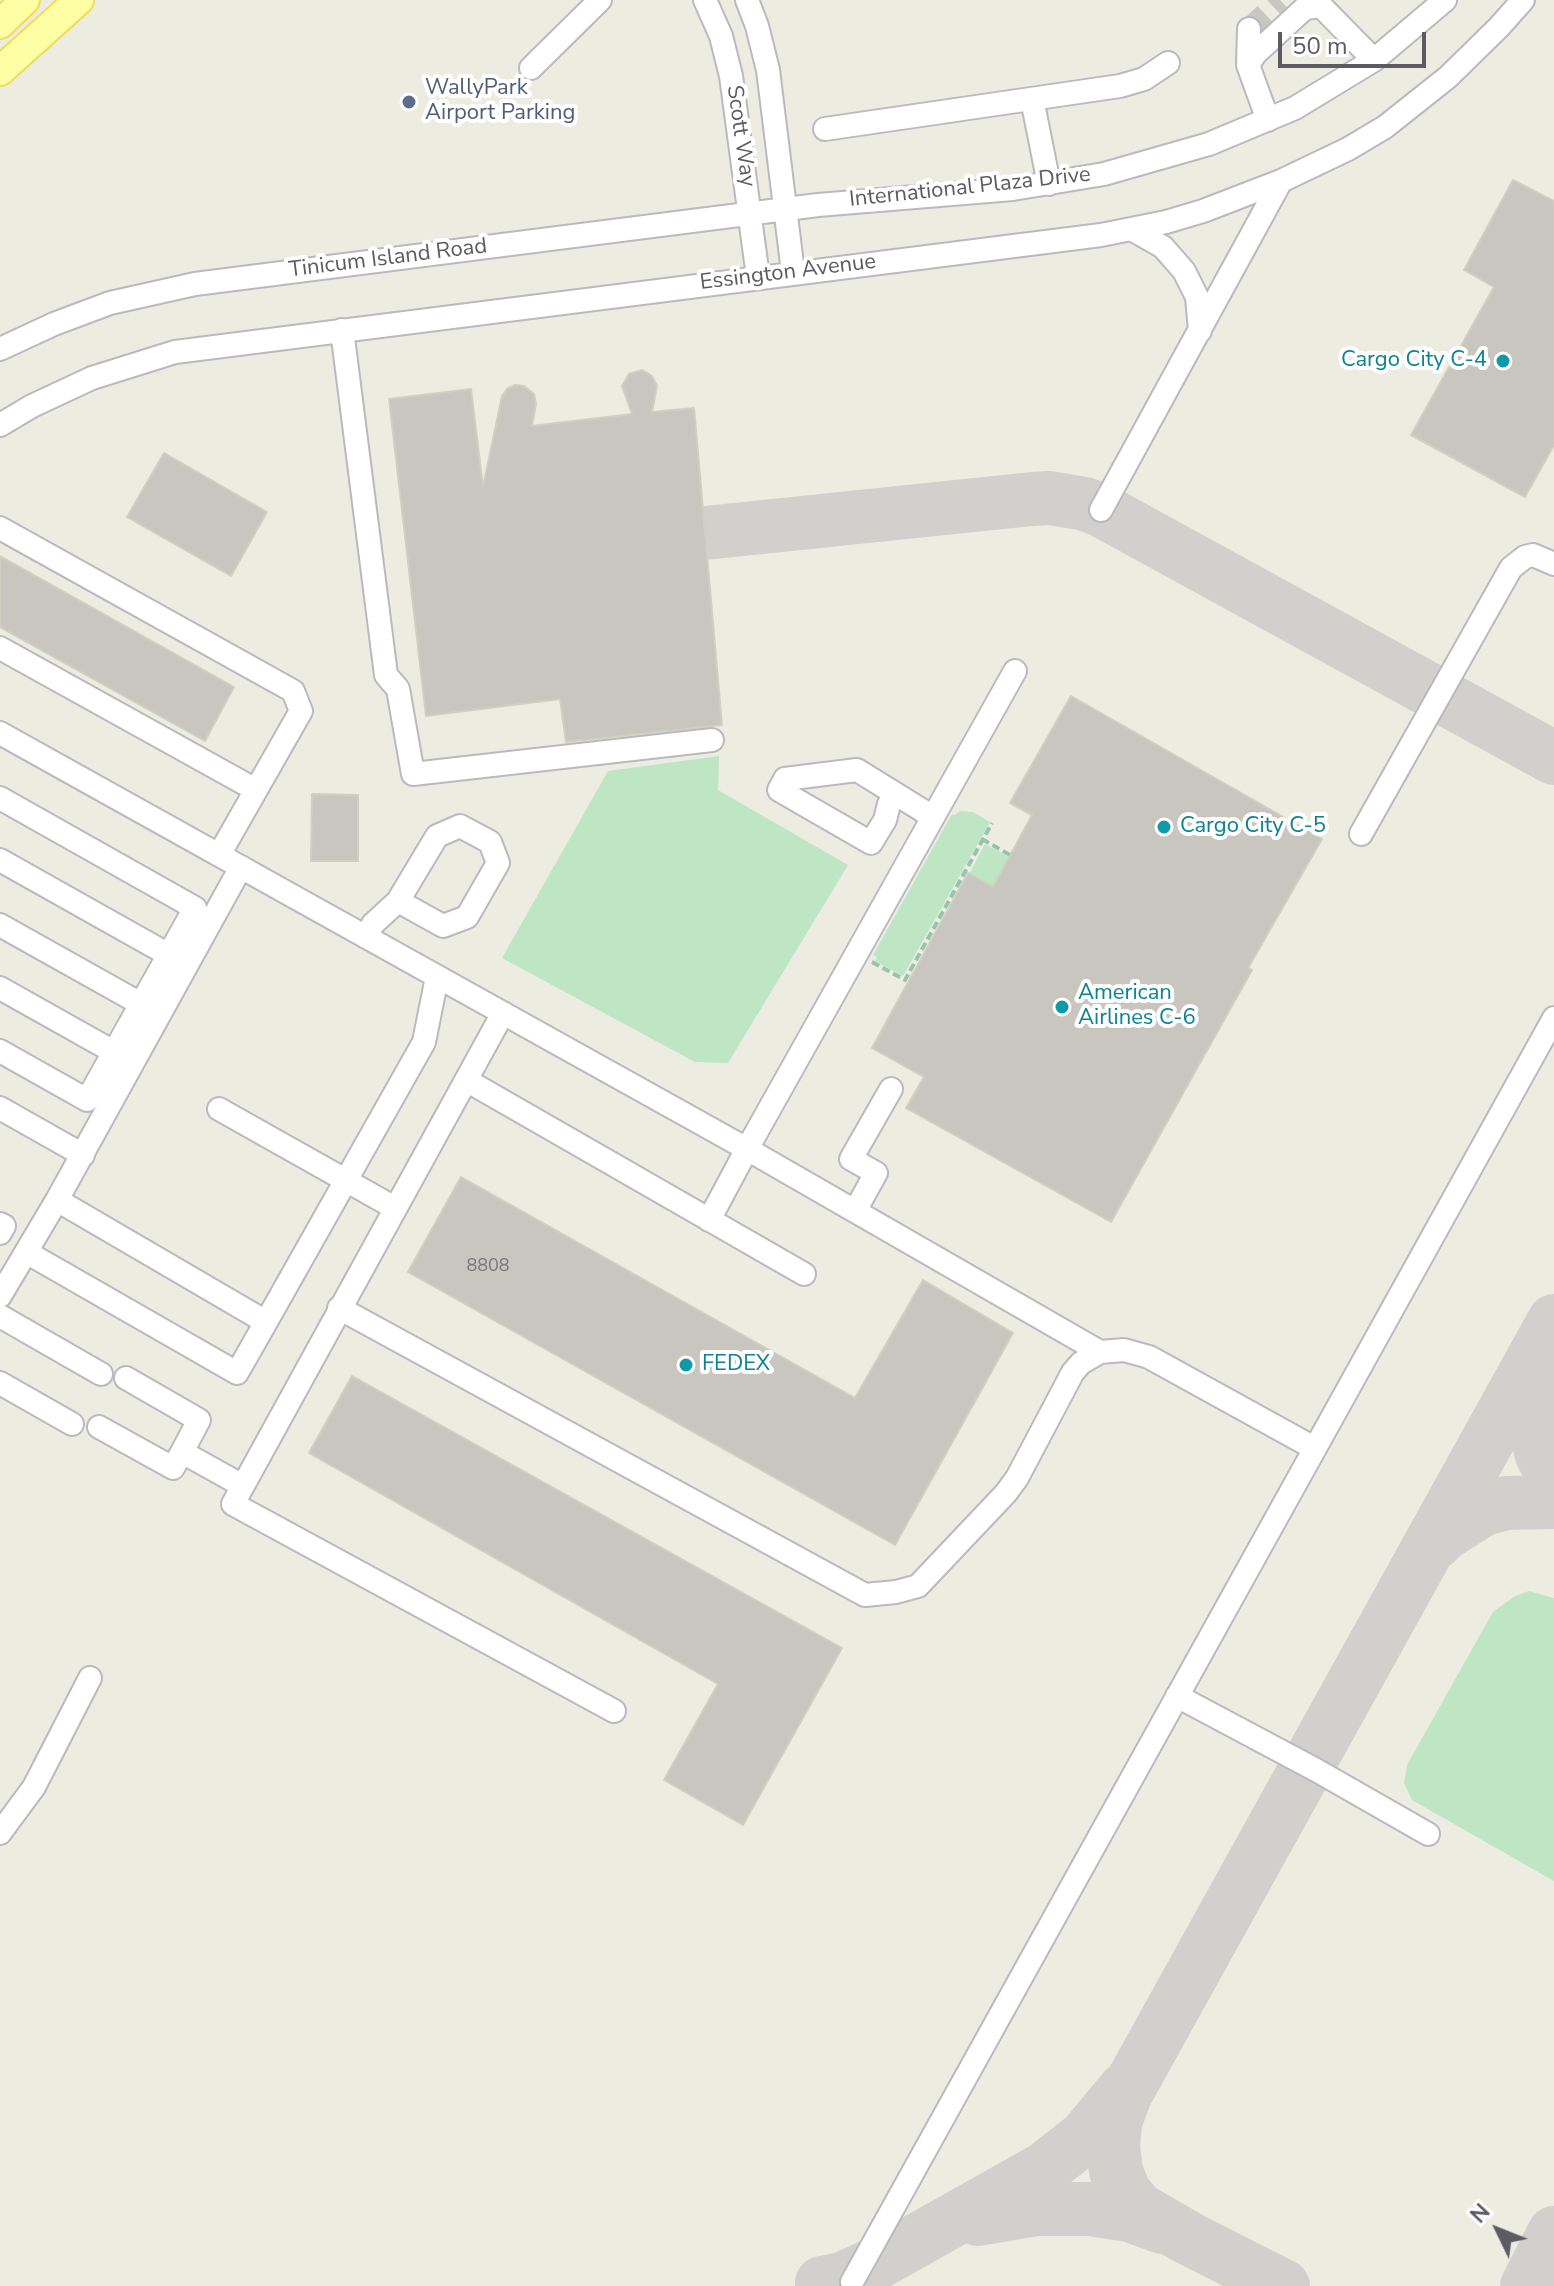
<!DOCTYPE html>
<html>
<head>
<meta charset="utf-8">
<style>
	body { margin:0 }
	#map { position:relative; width:1554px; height:2286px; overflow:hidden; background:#edece1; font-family:"Nunito Sans",sans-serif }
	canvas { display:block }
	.north { position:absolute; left:1458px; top:2190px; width:80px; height:80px; -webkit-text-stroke:6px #fff; paint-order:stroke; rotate:313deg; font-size:22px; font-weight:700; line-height:32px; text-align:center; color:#5a5c62 }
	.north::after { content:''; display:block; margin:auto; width:28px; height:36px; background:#5a5c62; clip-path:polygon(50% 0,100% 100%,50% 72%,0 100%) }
	.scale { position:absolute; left:1278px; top:32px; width:148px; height:36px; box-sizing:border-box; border:4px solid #5a5c62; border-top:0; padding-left:10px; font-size:24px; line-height:28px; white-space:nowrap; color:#5a5c62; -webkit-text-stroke:6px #fff; paint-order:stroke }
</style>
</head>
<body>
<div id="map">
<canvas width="1554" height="2286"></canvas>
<div class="north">N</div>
<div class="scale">50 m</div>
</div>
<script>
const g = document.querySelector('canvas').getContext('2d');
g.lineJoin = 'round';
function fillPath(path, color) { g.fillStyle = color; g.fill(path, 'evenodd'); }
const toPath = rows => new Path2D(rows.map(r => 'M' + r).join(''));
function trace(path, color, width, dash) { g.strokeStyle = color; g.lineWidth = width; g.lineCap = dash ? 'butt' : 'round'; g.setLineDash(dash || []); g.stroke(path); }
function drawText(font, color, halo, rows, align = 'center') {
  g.font = font + ' "Nunito Sans",sans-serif'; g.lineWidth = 8; g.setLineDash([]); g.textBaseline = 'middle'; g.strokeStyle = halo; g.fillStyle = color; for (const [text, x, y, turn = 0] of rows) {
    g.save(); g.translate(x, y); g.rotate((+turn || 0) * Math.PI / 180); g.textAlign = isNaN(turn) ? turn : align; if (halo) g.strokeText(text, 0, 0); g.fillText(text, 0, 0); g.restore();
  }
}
const green = toPath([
	[719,756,718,790,848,865,728,1063,695,1062,502,958,608,771],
	[960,811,973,812,990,822,903,976,875,961,877,957,873,955,952,814,955,815],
	[985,844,1009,857,993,887,969,874],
	[1529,1591,1554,1598,1554,1881,1412,1800,1404,1783,1407,1765,1493,1612,1515,1596]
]);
const taxiway = toPath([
	[705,533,1032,499,1050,498,1085,504,1101,510,1554,758],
	[1535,1360,1529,1389,1531,1414,1542,1455,1554,1476],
	[1435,1543,1444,1534,1483,1509,1506,1503,1554,1502],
	[978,2219,1037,2209,1090,2209,1129,2215,1162,2227],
	[822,2283,842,2279,873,2265,1044,2169,1085,2137,1124,2090],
	[1283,2286,1190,2239,1138,2209,1124,2192,1116,2171,1113,2147,1115,2122,1125,2095,1554,1321],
	[1527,2286,1554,2233]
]);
const building = toPath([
	[1513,180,1554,201,1554,445,1525,497,1411,435,1494,287,1464,270,1513,180],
	[642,370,652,376,657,386,652,412,694,408,722,725,566,742,560,699,426,716,389,399,471,389,483,487,502,396,507,389,515,385,524,386,534,394,536,404,532,426,632,414,622,386,629,374,642,370],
	[164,453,267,512,231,576,127,517,164,453],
	[0,556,234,687,205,741,0,627,0,556],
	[1071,696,1322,839,1248,968,1252,970,1111,1222,906,1108,924,1077,872,1048,968,873,993,887,1032,815,1010,803,1071,696],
	[312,794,358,795,358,861,311,861,312,794],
	[461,1177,855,1398,923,1280,1013,1333,895,1545,408,1272,461,1177],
	[352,1376,842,1648,743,1825,664,1780,718,1684,309,1453,352,1376]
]);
const minorTunnel = toPath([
	[1249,29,1280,0]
]);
const path = toPath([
	[982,839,1010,855],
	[872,962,905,980,992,823]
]);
const minor = toPath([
	[705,0,721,36,731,76,758,277],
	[747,0,757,26,768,70,793,272],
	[1248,65,1249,29],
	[531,68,600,0],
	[1032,99,1049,184],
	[1268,120,1248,65,1255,54,1305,8,1321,6,1374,60],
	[825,129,1120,86,1144,79,1168,63],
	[1133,230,1163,247,1184,271,1197,297,1200,331],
	[342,330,386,675,398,689,413,774,712,740],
	[0,349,54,324,110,303,195,284,818,205,1013,189,1104,174,1209,144,1295,108,1374,60,1445,0],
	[0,425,32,406,92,378,175,352,1101,235,1166,222,1203,211,1281,181,1348,149,1385,127,1448,77,1499,27,1523,0],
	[1101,510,1281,181],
	[0,528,293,691,301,711,219,855],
	[0,648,256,790],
	[1015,671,747,1149,1100,1352],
	[0,733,747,1149,709,1220],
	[895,794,889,804,885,820,871,843,779,790,785,779,857,770,933,817],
	[0,798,195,908,87,1100,0,1051],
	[1361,834,1511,568,1525,557,1533,555,1554,564],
	[0,860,169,955],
	[241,867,57,1200,266,1322,424,1042,437,977],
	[0,925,141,1004],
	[366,937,373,924,398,901,437,836,460,826,490,842,498,863,467,917,443,926,398,901],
	[0,988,114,1052],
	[503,1013,233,1504,614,1711],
	[466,1080,804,1274],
	[0,1108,83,1155],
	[219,1109,395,1208],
	[855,1211,876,1173,851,1159,891,1089],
	[0,1224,4,1226,0,1233],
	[26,1252,237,1373,266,1322],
	[0,1296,57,1200],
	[339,1308,865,1595,896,1592,918,1586,1006,1493,1017,1478,1073,1372,1081,1363,1100,1352,1124,1350,1149,1357,1314,1448],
	[0,1316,101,1374],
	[126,1378,199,1420,182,1452,243,1486],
	[0,1383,72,1424],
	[99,1427,173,1468,182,1452],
	[1177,1696,1316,1770,1428,1834],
	[0,1833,34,1787,90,1678],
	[852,2282,1554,1018]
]);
const major = toPath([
	[0,24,25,0],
	[0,71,79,0]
]);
const markers = [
	[409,102,8,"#5c6f8a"],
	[1503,361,8,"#0f9aa8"],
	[1164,827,8,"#0f9aa8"],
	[1062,1007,8,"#0f9aa8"],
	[686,1365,8,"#0f9aa8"]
];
const numberNames = [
	["8808",488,1267]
];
const serviceNames = [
	["WallyPark",425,89],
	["Airport Parking",425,114]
];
const streetNames = [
	["Scott Way",740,136,82],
	["International Plaza Drive",970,188,-6],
	["Tinicum Island Road",388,259,-7],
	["Essington Avenue",788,273,-7]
];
const cultureNames = [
	["Cargo City C-4",1487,361,"right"],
	["Cargo City C-5",1180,827],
	["American",1078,994],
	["Airlines C-6",1078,1019],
	["FEDEX",702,1365]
];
fillPath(green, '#bee5c4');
trace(taxiway, '#d1d0cc', 54);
fillPath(building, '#c8c6bf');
trace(building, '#d1cfc0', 2);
trace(minorTunnel, '#c8c8c1', 22, [22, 11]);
trace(minor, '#b9bac0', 26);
trace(major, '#f0dd57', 32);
trace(path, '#97c5ab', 4, [8, 4]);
trace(minor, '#fff', 22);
trace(major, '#fefea5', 28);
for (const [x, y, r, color] of markers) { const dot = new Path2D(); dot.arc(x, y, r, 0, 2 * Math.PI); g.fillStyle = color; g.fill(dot); trace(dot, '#fff', 3); }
drawText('18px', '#767679', null, numberNames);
drawText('22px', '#4e5e75', '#fff', serviceNames, 'left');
drawText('22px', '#5a5c62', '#fff', streetNames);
drawText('22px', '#0d838f', '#fff', cultureNames, 'left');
</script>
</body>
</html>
